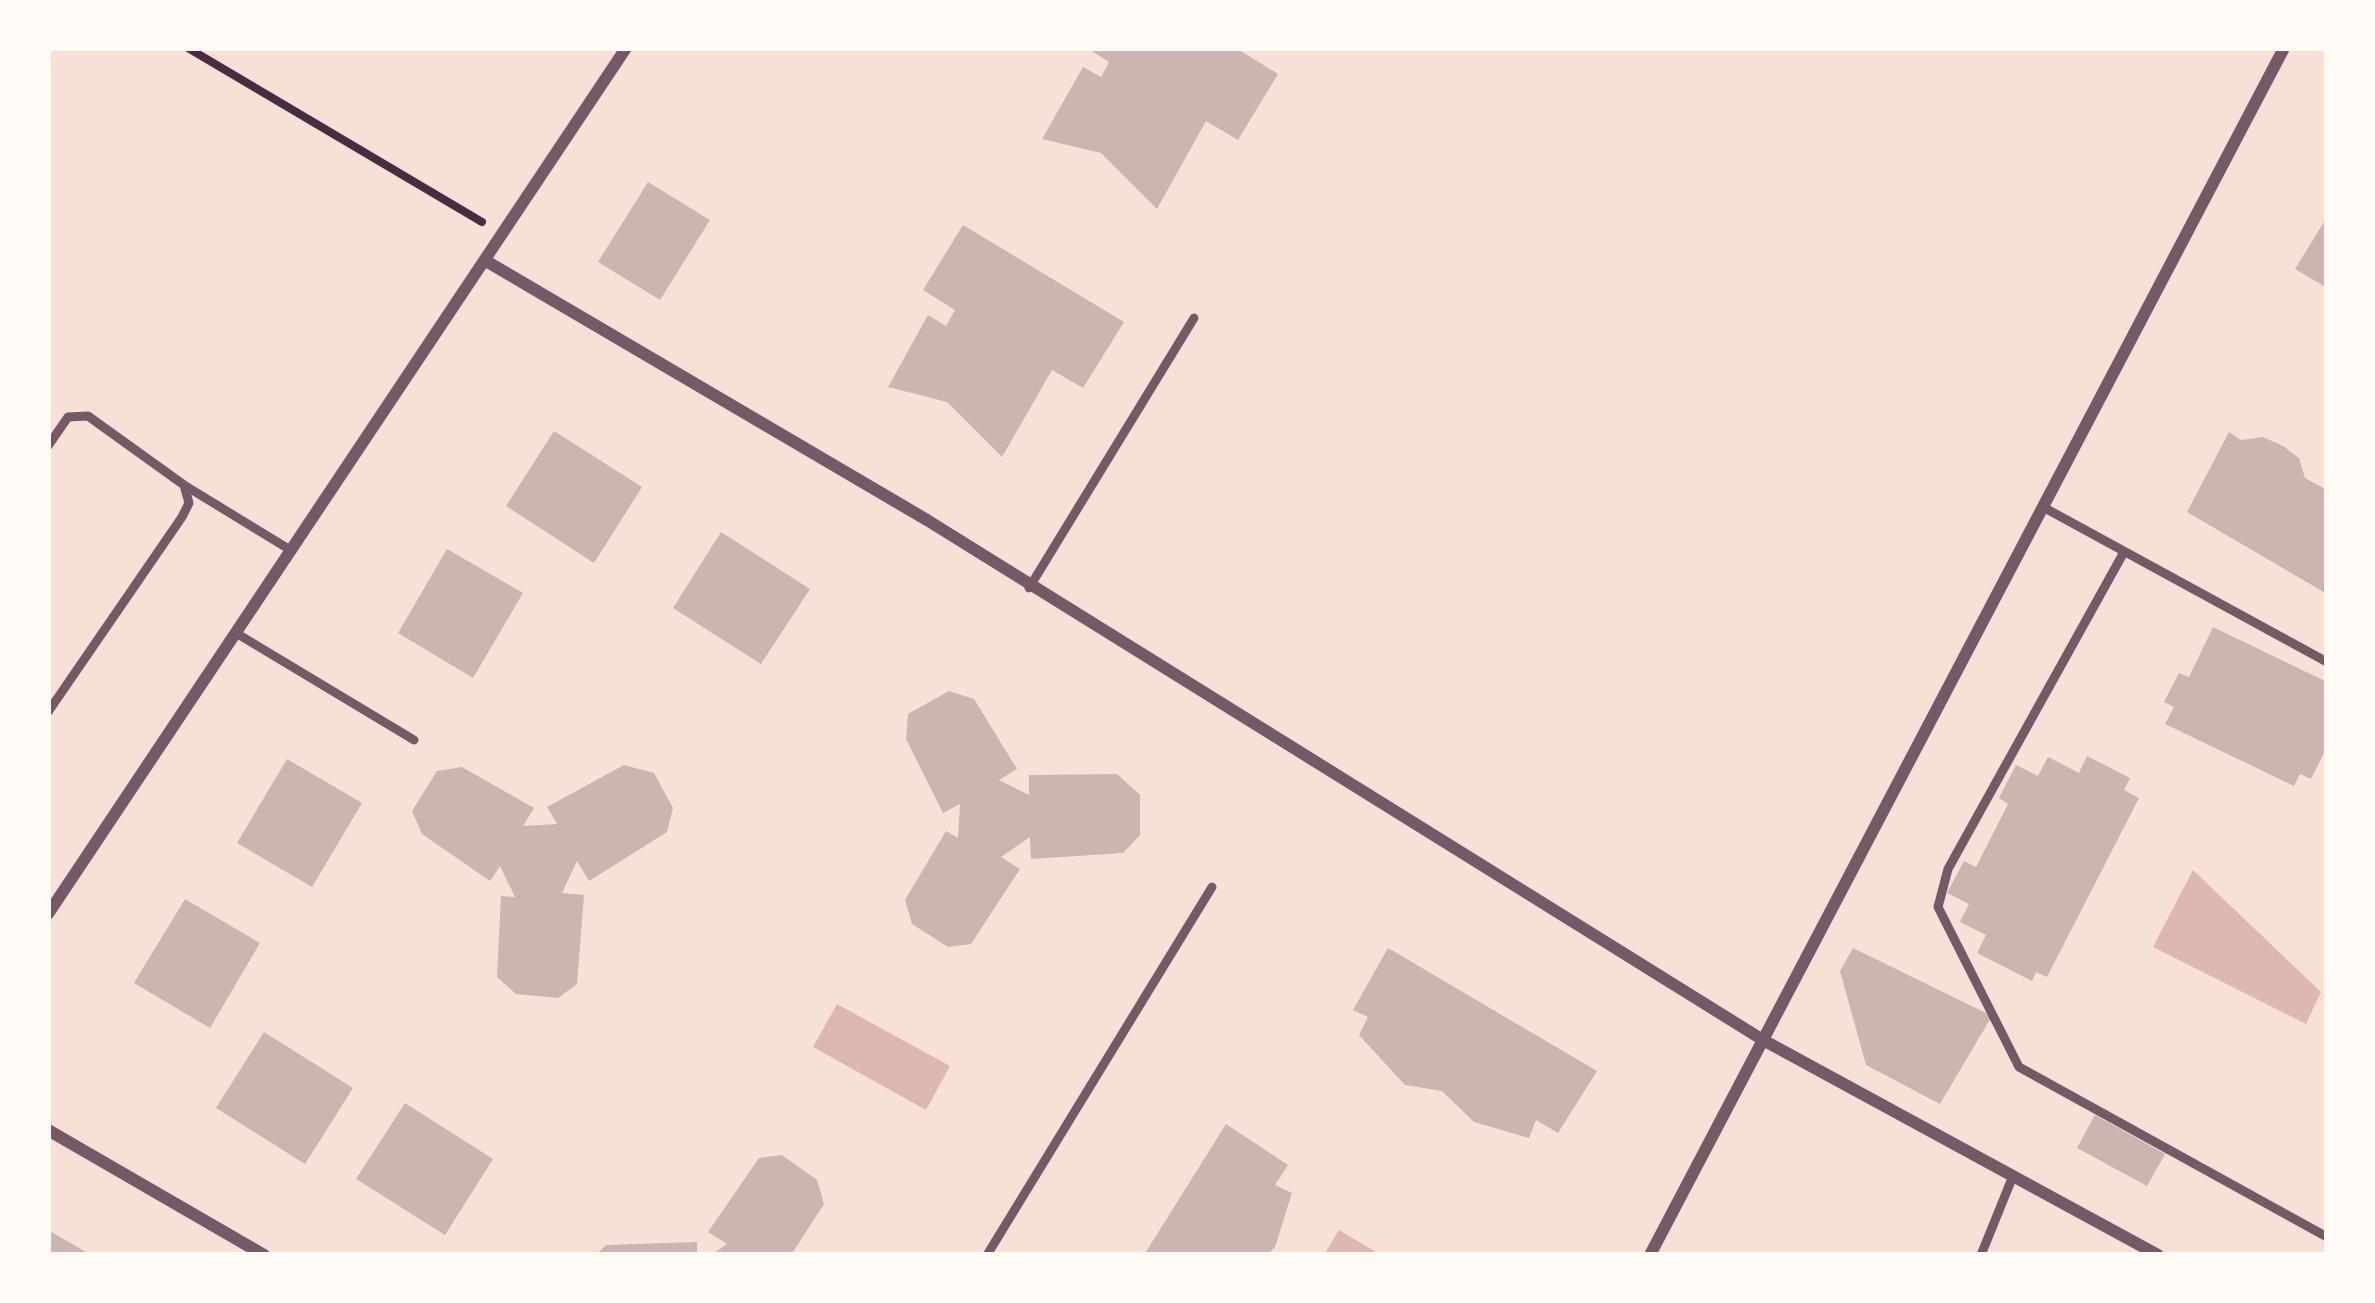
<!DOCTYPE html>
<html>
<head>
<meta charset="utf-8">
<style>
	body { margin:0 }
	#map { position:relative; width:2375px; height:1303px; overflow:hidden; background:#f7e1d7; font-family:"Fira Sans",sans-serif }
	canvas { display:block }
	.frame { position:absolute; inset:0; border:51px solid #fffaf5; pointer-events:none }
</style>
</head>
<body>
<div id="map">
<canvas width="2375" height="1303"></canvas>
<div class="frame"></div>
</div>
<script>
const g = document.querySelector('canvas').getContext('2d');
g.lineJoin = 'round';
function fillPath(path, color) { g.fillStyle = color; g.fill(path, 'evenodd'); }
const toPath = rows => new Path2D(rows.map(r => 'M' + r).join(''));
function trace(path, color, width, dash) { g.strokeStyle = color; g.lineWidth = width; g.lineCap = dash ? 'butt' : 'round'; g.setLineDash(dash || []); g.stroke(path); }
const water = toPath([
	[2193,870,2321,992,2306,1024,2153,947],
	[837,1004,950,1066,926,1110,813,1047],
	[1339,1230,1381,1255,1324,1255]
]);
const building = toPath([
	[1087,48,1236,48,1278,74,1238,140,1206,121,1157,209,1101,153,1042,139,1083,67,1101,77,1109,62],
	[648,182,710,220,660,300,598,262],
	[2327,217,2327,288,2295,269],
	[963,225,1124,322,1083,388,1052,370,1002,457,947,402,888,387,928,315,946,326,955,310,923,290],
	[554,431,642,487,594,563,506,506],
	[2229,432,2241,440,2263,437,2283,446,2299,458,2305,478,2327,490,2327,594,2187,512],
	[721,532,810,589,761,664,673,608],
	[447,549,523,593,473,678,398,633],
	[2213,627,2327,682,2327,747,2311,779,2300,774,2294,786,2165,724,2174,707,2164,702,2179,673,2189,677],
	[949,691,974,699,1017,769,999,780,1029,795,1029,775,1117,774,1140,795,1140,835,1123,853,1031,859,1030,837,1001,857,1020,869,971,944,948,947,912,924,905,900,946,831,958,838,960,804,943,813,906,739,908,714],
	[2087,756,2130,778,2124,790,2139,798,2047,977,2036,972,2032,981,1977,953,1986,935,1960,922,1969,904,1947,893,1964,861,1976,867,2008,804,1999,798,2016,765,2038,776,2048,757,2079,773],
	[287,759,362,803,312,887,237,843],
	[624,765,654,773,673,808,667,832,589,881,577,861,562,893,584,895,577,984,558,998,516,994,497,977,501,896,515,897,500,866,490,881,422,834,412,811,437,771,462,767,534,808,523,826,557,824,547,807],
	[185,899,260,943,210,1028,134,983],
	[1388,948,1597,1071,1558,1133,1536,1120,1529,1138,1474,1122,1442,1091,1405,1085,1359,1035,1368,1017,1353,1010],
	[1853,948,1992,1016,1940,1104,1866,1065,1840,971],
	[264,1032,353,1088,305,1164,216,1108],
	[405,1103,493,1159,445,1235,356,1179],
	[2095,1115,2165,1154,2147,1186,2077,1148],
	[1226,1124,1288,1165,1275,1185,1292,1193,1275,1247,1267,1255,1144,1255],
	[782,1155,817,1180,824,1204,791,1255,711,1255,727,1244,708,1232,759,1158],
	[48,1230,91,1255,48,1255],
	[697,1242,697,1255,596,1255,606,1245]
]);
const path = toPath([
	[188,48,482,222]
]);
const service = toPath([
	[48,446,68,417,88,416,184,485,292,551],
	[2043,507,2327,662],
	[2124,552,1948,869,1938,907,2019,1067,2327,1237],
	[1029,588,1194,318],
	[236,633,414,740],
	[48,712,182,517,189,503,184,485],
	[987,1255,1212,887],
	[1981,1255,2013,1176]
]);
const minor = toPath([
	[486,261,927,520,1763,1040,2158,1255],
	[48,914,626,48],
	[48,1130,264,1255],
	[1650,1255,2284,48]
]);
fillPath(water, '#dcb8b0');
fillPath(building, '#ccb4b1');
trace(path, '#4a2c40', 8);
trace(service, '#755966', 9);
trace(minor, '#755966', 12);
</script>
</body>
</html>
